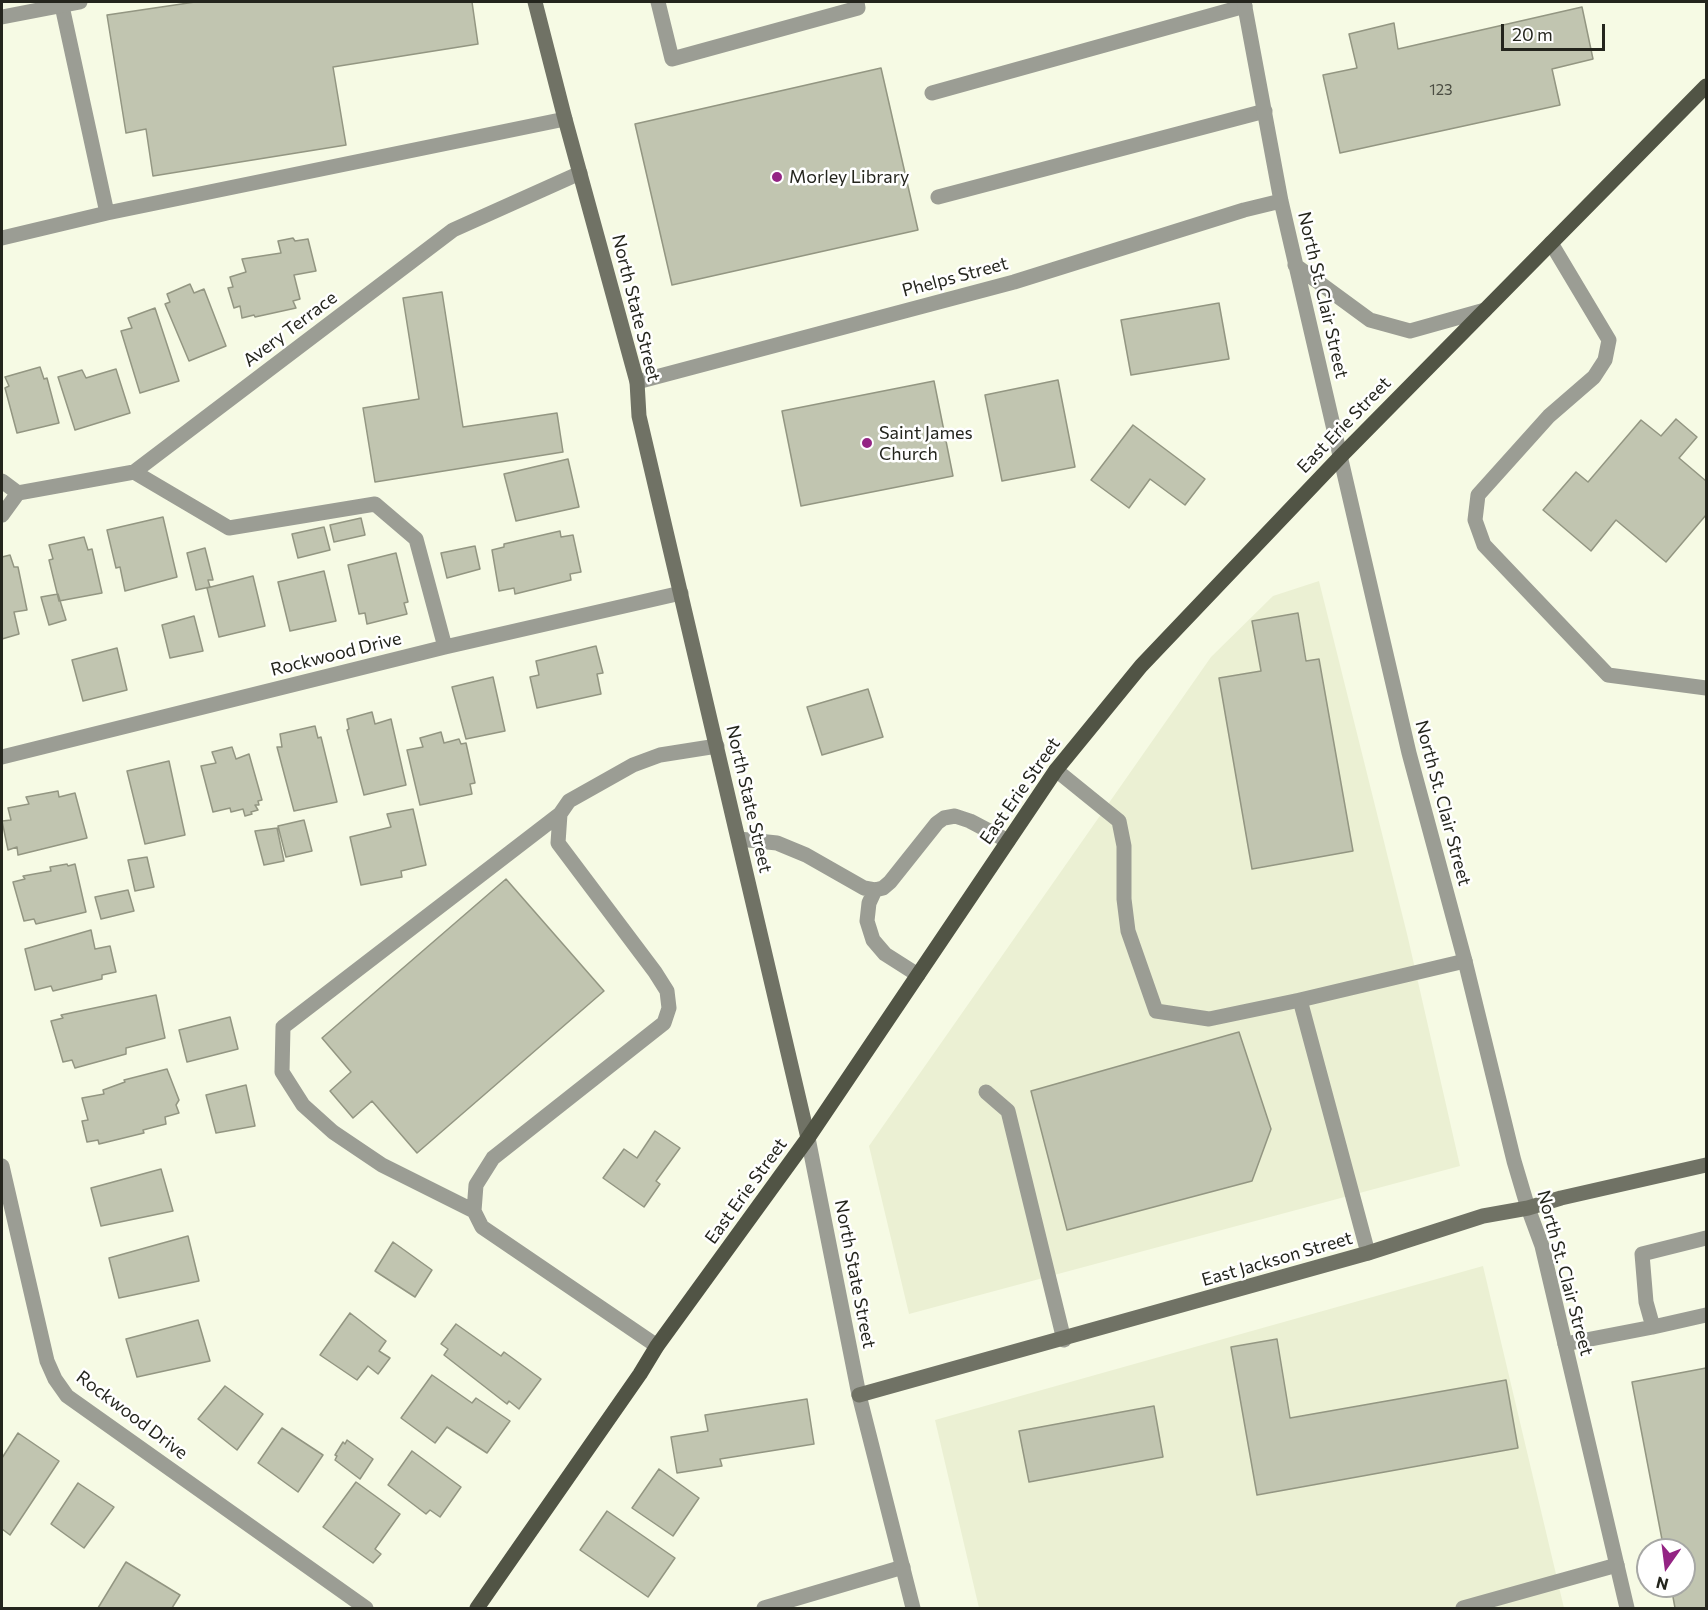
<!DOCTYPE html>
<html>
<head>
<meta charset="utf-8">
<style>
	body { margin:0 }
	#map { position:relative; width:1708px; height:1610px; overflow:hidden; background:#f6fae4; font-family:Commissioner,sans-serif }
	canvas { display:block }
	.frame { position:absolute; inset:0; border:3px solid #24251d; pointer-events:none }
	.north { position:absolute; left:1636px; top:1538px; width:60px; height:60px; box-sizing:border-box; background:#fff; border:2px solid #a7a8a5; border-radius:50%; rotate:194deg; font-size:16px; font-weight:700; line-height:24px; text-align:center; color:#24251d }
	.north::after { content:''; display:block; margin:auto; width:21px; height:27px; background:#942484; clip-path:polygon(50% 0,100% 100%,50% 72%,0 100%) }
	.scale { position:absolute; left:1501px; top:24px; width:104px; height:27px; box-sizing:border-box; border:3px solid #24251d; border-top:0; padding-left:8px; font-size:18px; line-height:21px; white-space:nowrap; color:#24251d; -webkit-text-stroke:4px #fff; paint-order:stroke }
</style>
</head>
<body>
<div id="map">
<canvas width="1708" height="1610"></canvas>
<div class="frame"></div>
<div class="north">N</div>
<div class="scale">20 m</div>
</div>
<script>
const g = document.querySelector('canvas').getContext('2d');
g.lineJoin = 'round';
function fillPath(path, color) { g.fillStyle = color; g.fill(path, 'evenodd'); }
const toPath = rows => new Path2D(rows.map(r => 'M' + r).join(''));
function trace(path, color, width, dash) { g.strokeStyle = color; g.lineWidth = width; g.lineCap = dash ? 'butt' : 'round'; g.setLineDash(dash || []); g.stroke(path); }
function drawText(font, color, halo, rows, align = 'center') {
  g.font = font + ' Commissioner,sans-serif'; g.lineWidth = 5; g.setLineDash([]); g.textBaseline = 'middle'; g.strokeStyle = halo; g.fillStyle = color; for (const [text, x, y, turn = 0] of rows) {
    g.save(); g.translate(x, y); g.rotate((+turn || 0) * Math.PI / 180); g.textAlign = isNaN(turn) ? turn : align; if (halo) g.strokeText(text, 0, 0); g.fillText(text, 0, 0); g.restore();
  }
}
const built = toPath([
	[1319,581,1408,938,1460,1166,909,1314,869,1146,1211,657,1273,596],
	[1483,1266,1564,1608,979,1608,935,1420]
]);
const building = toPath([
	[195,2,472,2,478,44,333,67,346,145,153,176,146,129,126,133,107,15,195,2],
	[1582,7,1593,59,1552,69,1560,105,1340,153,1323,75,1357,68,1349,34,1394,23,1398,49,1582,7],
	[881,68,918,230,672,285,635,124,881,68],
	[293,238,295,241,308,239,316,271,294,275,300,299,293,301,296,308,255,317,254,315,242,318,240,306,234,308,228,288,233,287,230,277,246,272,242,259,281,253,278,241,293,238],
	[190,284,194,293,204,289,226,346,189,361,165,304,170,302,167,294,190,284],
	[442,292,463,427,557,413,563,452,375,482,363,408,419,399,403,298,442,292],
	[1219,303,1229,359,1131,375,1121,320,1219,303],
	[155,308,179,381,140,393,121,331,132,328,128,318,155,308],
	[40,367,44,379,47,378,59,423,17,433,5,388,9,386,5,377,40,367],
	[116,369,130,413,75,430,58,377,82,370,86,378,116,369],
	[1058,380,1075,467,1002,481,985,395,1058,380],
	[934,381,953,476,801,506,782,411,934,381],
	[1676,419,1697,437,1679,458,1706,481,1706,515,1666,562,1616,520,1591,551,1543,510,1576,472,1588,482,1641,420,1661,436,1676,419],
	[1133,425,1205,479,1185,505,1150,479,1129,508,1091,480,1133,425],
	[568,459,579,507,516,521,504,474,568,459],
	[163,517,177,577,125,591,120,567,116,568,107,530,163,517],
	[361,518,365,535,334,542,330,525,361,518],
	[324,527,330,550,298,558,292,534,324,527],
	[560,531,561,537,573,535,581,572,570,574,571,580,515,594,514,588,499,591,492,550,504,547,504,544,560,531],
	[84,537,88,550,92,549,102,593,59,601,49,560,53,559,49,545,84,537],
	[475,546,480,569,447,578,441,553,475,546],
	[205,548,213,580,208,580,210,587,196,590,187,553,205,548],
	[396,553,408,602,404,603,407,614,367,624,365,613,359,614,348,565,396,553],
	[10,555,14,567,18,567,27,610,14,612,19,634,2,639,2,557,10,555],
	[324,571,336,621,290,631,278,582,324,571],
	[253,576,265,626,219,637,207,588,253,576],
	[58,594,66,620,49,625,41,597,58,594],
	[1298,613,1306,661,1319,659,1353,851,1252,869,1219,678,1261,671,1252,621,1298,613],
	[194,616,203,651,170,658,162,625,194,616],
	[596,646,603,673,597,674,601,694,537,708,530,677,539,675,536,661,596,646],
	[117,648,127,690,83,701,72,660,117,648],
	[493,677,505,731,466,739,452,687,493,677],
	[868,689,883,737,822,755,807,707,868,689],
	[372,712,375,724,391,719,406,785,364,795,347,730,349,729,347,719,372,712],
	[315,726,318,738,321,737,337,802,294,811,277,747,282,747,280,734,315,726],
	[441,732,444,743,459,739,461,744,466,743,475,783,470,784,472,794,420,805,407,750,423,747,420,738,441,732],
	[232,747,236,759,249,754,262,800,258,801,259,805,255,805,258,810,251,812,252,814,245,816,243,809,231,812,230,808,213,812,201,766,216,763,212,752,232,747],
	[169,761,185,835,145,844,127,771,169,761],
	[58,791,59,797,75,793,87,838,18,855,17,847,8,850,2,821,11,820,8,808,29,804,26,797,58,791],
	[413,809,426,865,401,871,402,877,361,885,350,837,391,827,387,814,413,809],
	[304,820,312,851,286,857,278,826,304,820],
	[277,828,284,861,264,865,255,831,277,828],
	[147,857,154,887,135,891,128,860,147,857],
	[67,864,68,866,75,864,86,912,36,924,34,919,24,921,13,882,25,879,23,876,51,871,50,867,67,864],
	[506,879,604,991,417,1153,372,1101,353,1118,330,1091,351,1072,322,1038,506,879],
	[128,890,134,911,101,919,95,897,128,890],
	[91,930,95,949,110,946,116,972,102,975,102,979,53,991,51,986,35,990,25,949,91,930],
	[156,995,165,1038,126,1048,126,1054,75,1068,72,1060,63,1062,51,1021,63,1018,61,1015,156,995],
	[230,1017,238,1049,187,1062,179,1030,230,1017],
	[1239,1032,1271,1129,1252,1181,1067,1230,1031,1091,1239,1032],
	[167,1069,179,1100,176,1105,179,1113,165,1117,166,1124,143,1130,144,1133,99,1144,98,1140,87,1142,82,1121,88,1120,82,1098,104,1094,103,1090,125,1082,124,1080,167,1069],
	[246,1085,255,1126,216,1133,206,1095,246,1085],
	[655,1131,680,1148,656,1181,660,1184,644,1207,603,1178,624,1149,637,1158,655,1131],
	[161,1169,173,1211,101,1226,91,1188,161,1169],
	[188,1236,199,1281,119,1298,109,1258,188,1236],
	[393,1242,432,1270,415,1297,375,1271,393,1242],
	[350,1313,386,1341,379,1351,390,1358,378,1374,368,1366,357,1380,320,1355,350,1313],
	[198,1320,210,1361,137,1377,126,1339,198,1320],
	[456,1324,501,1356,504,1352,541,1379,519,1409,509,1401,507,1404,444,1355,448,1349,441,1344,456,1324],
	[1277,1339,1290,1418,1506,1380,1518,1448,1257,1495,1231,1347,1277,1339],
	[1706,1368,1706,1608,1675,1608,1671,1586,1684,1586,1684,1550,1664,1550,1632,1382,1706,1368],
	[432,1375,472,1403,476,1398,510,1421,487,1453,447,1427,435,1443,401,1418,432,1375],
	[225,1386,263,1414,237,1450,198,1419,225,1386],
	[807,1399,814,1444,720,1459,722,1466,677,1473,671,1437,708,1431,705,1415,807,1399],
	[1154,1406,1163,1457,1029,1482,1019,1431,1154,1406],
	[282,1428,323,1455,298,1492,258,1463,282,1428],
	[18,1433,59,1461,10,1535,2,1529,2,1458,18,1433],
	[347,1440,373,1459,360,1479,335,1460,337,1456,335,1455,343,1442,345,1444,347,1440],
	[412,1451,461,1487,440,1517,430,1510,426,1514,388,1485,412,1451],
	[659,1469,699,1498,673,1536,632,1508,659,1469],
	[356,1482,400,1514,375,1549,381,1554,373,1563,323,1527,356,1482],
	[78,1483,114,1507,84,1548,51,1524,78,1483],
	[607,1511,675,1558,648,1597,580,1550,607,1511],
	[126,1562,180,1595,172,1608,98,1608,126,1562]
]);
const lane = toPath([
	[658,2,672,59,858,8,857,2],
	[62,6,107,213],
	[932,93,1245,6],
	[938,197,1265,111],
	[2,238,107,213,565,119],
	[1551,243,1609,340,1605,360,1594,377,1549,416,1478,495,1475,520,1484,545,1608,675,1706,688],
	[1056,770,1119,821,1124,846,1124,899,1128,931,1156,1011,1209,1019,1300,1000,1465,961],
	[739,839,777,843,806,855,864,888,875,890,883,888,890,882,937,823,944,818,955,816,970,821,1008,841],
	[875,890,869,903,867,921,873,940,885,954,918,975],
	[1300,1000,1368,1253],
	[986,1092,1008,1111,1064,1340],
	[474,1211,382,1165,333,1132,303,1105,282,1072,283,1027,560,814],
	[1653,1327,1706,1315],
	[1565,1344,1653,1327,1646,1302,1642,1254,1706,1238],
	[657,1346,482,1227,474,1211,476,1185,493,1158,664,1023,669,1008,667,991,655,972,558,843,560,814,569,801,633,765,660,755,717,746],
	[764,1608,903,1567],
	[1463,1608,1617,1565]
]);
const street = toPath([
	[1244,2,1281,201,1409,753,1465,961,1514,1161,1528,1208,1542,1246,1627,1608],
	[2,17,80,2],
	[1295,265,1370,320,1410,331,1485,310],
	[637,382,1014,282,1244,210,1281,201],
	[134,472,229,528,375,504,416,539,445,647],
	[2,481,18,493],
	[18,493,134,472,453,230,580,173],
	[2,515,18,493],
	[2,757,445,647,681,593],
	[808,1138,859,1395,913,1608],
	[2,1166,47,1361,55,1379,67,1396,366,1608]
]);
const secondary = toPath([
	[535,2,565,119,637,382,639,416,808,1138],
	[859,1395,1368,1253,1483,1216,1528,1208,1561,1198,1706,1165]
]);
const primary = toPath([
	[477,1608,640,1374,657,1346,808,1138,1056,770,1141,666,1341,456,1706,86]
]);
const markers = [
	[777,177,6,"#942484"],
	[867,443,6,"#942484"]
];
const numberNames = [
	["123",1441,90]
];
const poiNames = [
	["Morley Library",789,177],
	["Saint James",879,433],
	["Church",879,454]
];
const streetNames = [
	["Phelps Street",955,277,-15],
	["North St. Clair Street",1323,295,77],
	["North State Street",636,308,76],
	["Avery Terrace",290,329,-37],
	["East Erie Street",1344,425,-46],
	["Rockwood Drive",336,654,-14],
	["East Erie Street",1020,791,-55],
	["North State Street",749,799,77],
	["North St. Clair Street",1443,803,75],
	["East Erie Street",746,1191,-54],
	["East Jackson Street",1277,1259,-16],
	["North St. Clair Street",1565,1273,75],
	["North State Street",855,1274,79],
	["Rockwood Drive",132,1415,37]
];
fillPath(built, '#ebf0d3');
fillPath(building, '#c1c5b0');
trace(building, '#939682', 1.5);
trace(lane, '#9b9d94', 15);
trace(street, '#9b9d94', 15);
trace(secondary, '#707265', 15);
trace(primary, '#515445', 15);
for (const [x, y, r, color] of markers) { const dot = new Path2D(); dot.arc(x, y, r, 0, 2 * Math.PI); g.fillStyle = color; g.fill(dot); trace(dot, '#fff', 2); }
drawText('15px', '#4b4d42', null, numberNames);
drawText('18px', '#24251d', '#fff', poiNames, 'left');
drawText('18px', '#24251d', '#fff', streetNames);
</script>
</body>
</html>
